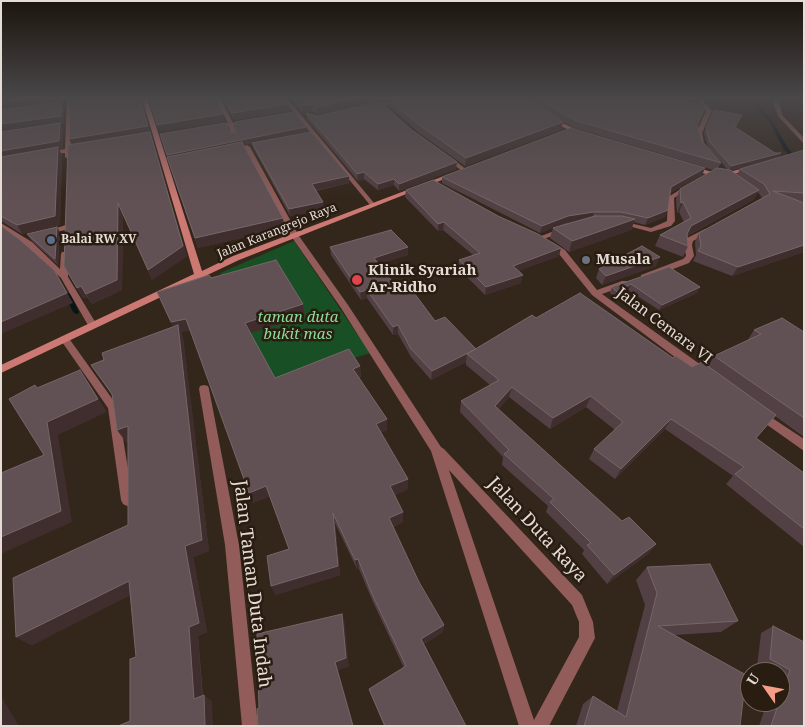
<!DOCTYPE html>
<html>
<head>
<meta charset="utf-8">
<style>
	body { margin:0 }
	#map { position:relative; width:805px; height:727px; overflow:hidden; background:#33261a; font-family:"Noto Serif",serif }
	canvas { display:block }
	.frame { position:absolute; inset:0; border:2px solid #e5dcd5; pointer-events:none }
	.north { position:absolute; left:740px; top:662px; width:50px; height:50px; box-sizing:border-box; background:#291c11; border:1px solid #74695f; border-radius:50%; rotate:303deg; font-size:14px; font-weight:700; line-height:20px; text-align:center; color:#e5dcd5 }
	.north::after { content:''; display:block; margin:auto; width:18px; height:22px; background:#f49e87; clip-path:polygon(50% 0,100% 100%,50% 72%,0 100%) }
</style>
</head>
<body>
<div id="map">
<canvas width="805" height="727"></canvas>
<div class="frame"></div>
<div class="north">U</div>
</div>
<script>
const g = document.querySelector('canvas').getContext('2d');
g.lineJoin = 'round';
function fillPath(path, color) { g.fillStyle = color; g.fill(path, 'evenodd'); }
const toPath = rows => new Path2D(rows.map(r => 'M' + r).join(''));
function trace(path, color, width, dash) { g.strokeStyle = color; g.lineWidth = width; g.lineCap = dash ? 'butt' : 'round'; g.setLineDash(dash || []); g.stroke(path); }
function drawText(font, color, halo, rows, align = 'center') {
  g.font = font + ' "Noto Serif",serif'; g.lineWidth = 5; g.setLineDash([]); g.textBaseline = 'middle'; g.strokeStyle = halo; g.fillStyle = color; for (const [text, x, y, turn = 0] of rows) {
    g.save(); g.translate(x, y); g.rotate((+turn || 0) * Math.PI / 180); g.textAlign = isNaN(turn) ? turn : align; if (halo) g.strokeText(text, 0, 0); g.fillText(text, 0, 0); g.restore();
  }
}
const green = toPath([
	[294,241,370,353,276,383,220,273]
]);
const stream = toPath([
	[748,98,752,98,772,120,788,148,804,167,804,171,784,150,769,121,748,98],
	[68,293,71,295,79,312,78,314,76,314,73,312,65,295,68,293]
]);
const lane = toPath([
	[231,122,234,124,236,136,231,135,228,124,231,122]
]);
const street = toPath([
	[67,98,71,98,71,148,79,147,82,149,71,152,71,157,68,159,65,157,65,153,45,155,45,153,65,149,67,98],
	[215,98,220,98,233,123,247,120,249,121,249,123,212,128,212,126,228,123,215,98],
	[282,98,287,98,374,203,374,205,370,205,282,98],
	[405,98,415,98,370,109,367,107,405,98],
	[696,98,701,98,712,111,702,133,704,143,701,145,698,143,696,133,706,111,696,98],
	[775,98,779,98,779,103,783,116,804,138,804,144,778,116,773,103,775,98],
	[247,145,250,147,299,236,348,305,441,447,444,449,582,595,593,622,595,638,549,726,519,726,431,451,341,308,291,236,244,147,247,145],
	[449,470,572,605,579,622,579,637,534,720,449,470],
	[445,156,449,156,467,170,462,171,445,158,445,156],
	[691,183,694,185,693,186,674,198,675,221,671,226,651,232,617,223,621,221,651,228,665,222,667,221,668,197,691,183],
	[1,223,32,242,60,269,61,254,62,252,68,252,68,277,97,325,95,327,89,327,61,278,26,246,1,229,1,223],
	[66,225,70,227,69,229,45,235,41,233,66,225],
	[562,228,566,230,565,232,540,240,536,238,562,228],
	[705,229,708,229,712,231,693,241,692,245,694,256,689,263,647,279,641,279,641,275,683,259,686,256,684,245,687,238,705,229],
	[546,242,552,242,565,250,597,290,622,281,628,281,628,285,602,294,708,370,709,373,708,376,700,376,592,295,559,254,546,246,546,242],
	[65,336,68,337,118,407,133,500,131,504,127,506,123,504,121,500,108,408,60,339,65,336],
	[204,385,208,386,209,389,239,545,258,726,242,726,225,545,199,389,200,386,204,385],
	[760,410,804,439,804,451,756,417,755,414,756,411,760,410]
]);
const secondary = toPath([
	[142,98,147,98,202,271,233,256,452,173,457,174,239,260,1,373,1,365,194,274,142,98],
	[548,118,552,118,583,133,578,134,548,120,548,118],
	[691,166,719,174,750,167,753,169,719,178,689,169,688,168,691,166]
]);
const wall = toPath([
	[1,98,64,102,61,103,64,109,64,123,60,124,63,130,63,148,59,149,62,155,60,225,22,234,1,221],
	[222,98,284,98,288,104,290,111,234,120],
	[290,98,694,98,693,103,697,126,702,141,721,163,718,168,727,169,708,147,704,133,714,110,735,127,775,153,781,153,778,158,731,171,737,175,740,169,804,150,804,202,801,202,804,203,804,252,732,276,693,261,696,255,695,242,699,233,762,198,758,192,753,200,687,236,688,246,683,257,655,246,660,235,684,222,679,212,677,213,676,199,680,189,714,170,572,127,537,106,561,130,465,166,418,132,389,106,389,99,381,100,318,114,312,111,302,113],
	[140,99,187,256,152,280,123,213,122,290,92,304,87,297,83,298,64,266,72,144,69,139],
	[306,113,456,169,399,191,394,185,378,190,364,179,358,181,307,119],
	[229,132,307,132,258,142,349,176,349,183,316,191,323,202,324,210,290,216,254,149,252,143,243,145,284,228,198,248,160,134],
	[705,168,702,175,670,193,665,217,645,225,634,222,631,230,569,252,550,238,553,228,540,233,442,183,442,177],
	[406,190,559,256,518,271,521,283,485,295,458,268,459,260,473,255,443,230,438,231,405,197],
	[60,232,58,265,31,240,27,234],
	[330,247,408,255,379,264,398,289,435,321,476,349,536,318,673,358,692,367,708,367,714,356,747,341,754,330,804,332,804,437,775,416,756,438,804,473,804,547,726,484,733,476,665,429,615,479,589,459,594,449,615,430,586,407,550,429,509,397,498,410,622,521,656,544,648,554,607,584,582,554,584,550,546,512,548,506,502,465,503,457,460,412,461,401,490,385,466,365,466,362,431,380,411,357,398,334,393,335,367,298,361,300,331,255],
	[656,266,602,285,596,278,599,269],
	[669,267,700,287,697,293,659,310,628,290,615,298,610,293,612,287],
	[211,278,303,304,305,316,250,333,275,378,360,366,361,377,359,378,387,419,387,430,381,432,408,479,408,489,395,495,403,522,393,527,419,582,444,625,443,632,424,644,466,726,384,726,371,695,369,689,404,668,373,602,359,569,357,569,335,523,340,575,275,595,289,549,270,496,253,503,190,330,181,332,183,338,209,551,193,557,207,632,198,636,203,696,204,695,212,702,130,721,136,657,130,595,32,645,16,637,128,525,128,442,126,442,112,395,91,365,173,327],
	[647,567,738,621,721,632,675,635,740,726,576,726,583,704,593,696,617,711,645,605,636,580],
	[773,626,804,642,804,726,759,726,767,702,780,702,780,672,769,672,757,666,761,633]
]);
const shadedWall = toPath([
	[39,98,66,98,64,102,61,103,64,109,64,123,60,124,63,130,63,148,59,149,62,155,60,225,22,234,17,225,1,160,1,103],
	[140,98,150,134,187,256,152,280,148,270,183,246,73,147,69,139],
	[358,98,398,98,381,100,318,114,317,107],
	[694,98,692,105,687,102],
	[288,104,290,111,234,120,232,113],
	[311,104,312,111,302,113,301,106],
	[223,114,225,122,160,132,157,125],
	[563,122,561,130,465,166,466,158],
	[306,127,307,132,169,160,167,155],
	[781,153,778,158,729,172,731,166],
	[457,162,456,169,399,191,399,184],
	[705,168,702,175,668,194,671,187],
	[364,172,364,179,358,181,357,174],
	[349,176,349,183,313,191,312,184],
	[394,179,394,185,378,190,378,184],
	[759,190,753,200,686,236,682,244,691,226],
	[323,202,324,210,290,216,289,209],
	[683,202,679,212,677,213,681,203],
	[118,203,123,213,122,290,92,304,86,294],
	[668,210,665,217,645,225,648,218],
	[594,212,592,219,566,223,540,233,542,226,568,216],
	[283,218,284,228,198,248,195,238],
	[635,219,631,230,569,252,572,241],
	[444,222,443,230,438,231,438,224],
	[57,227,60,232,58,265,55,259],
	[804,245,804,252,732,276,738,267],
	[408,247,408,255,374,266,374,258],
	[561,248,559,256,511,274,513,266],
	[660,257,656,266,602,285,606,276],
	[54,270,73,303,1,334,1,322],
	[523,275,521,283,485,295,486,287],
	[631,284,628,290,615,298,617,292],
	[81,286,87,297,83,298,77,288],
	[700,287,697,293,659,310,662,305],
	[367,290,367,298,361,300,360,292],
	[303,304,305,316,248,334,245,323],
	[186,319,191,330,181,332,183,338,209,551,193,557,207,632,198,636,203,705,194,699,189,627,185,546,176,333,171,322],
	[398,325,398,334,393,335,393,327],
	[477,349,467,354,466,362,431,380,432,371],
	[360,366,361,377,354,380,353,369],
	[80,370,107,412,58,435,72,522,1,554,1,537,61,511,47,422],
	[512,387,509,397,492,417,495,406],
	[591,396,586,407,550,429,553,418],
	[387,419,387,430,377,434,376,424],
	[671,419,665,429,615,479,621,469],
	[128,426,136,438,126,442,117,430],
	[408,479,408,489,391,497,390,486],
	[266,486,270,496,253,503,249,493],
	[403,512,403,522,390,528,389,518],
	[333,513,335,523,340,575,275,595,271,586],
	[656,544,648,554,607,584,614,575],
	[358,559,359,569,357,569,355,560],
	[129,581,139,591,32,645,16,637],
	[342,614,345,624,349,667,338,670,354,726,353,726,335,662],
	[444,625,443,632,421,646,421,639],
	[204,695,212,702,213,726,205,726],
	[1,696,19,726,1,726]
]);
const building = toPath([
	[1,98,39,98,1,103,1,98],
	[70,98,140,98,148,126,69,139,70,98],
	[149,98,215,98,223,114,157,125,149,98],
	[224,98,284,98,288,104,232,113,224,98],
	[294,98,358,98,317,107,311,104,301,106,294,98],
	[392,98,526,98,563,122,466,158,418,124,389,99,392,98],
	[538,98,694,98,687,102,706,105,697,126,702,141,721,163,574,120,538,98],
	[61,102,61,116,1,124,1,110,61,102],
	[380,102,412,130,457,162,399,184,394,179,378,184,364,172,357,174,306,113,317,116,380,102],
	[714,110,742,115,735,127,775,153,781,153,731,166,710,142,706,128,714,110],
	[294,112,306,127,167,155,160,134,226,123,229,132,236,133,235,122,294,112],
	[60,123,59,141,1,151,1,132,60,123],
	[571,128,705,168,671,187,668,210,648,218,621,212,594,212,568,216,542,226,442,177,571,128],
	[150,132,183,246,148,270,118,203,117,280,86,294,81,286,77,288,64,266,68,145,150,132],
	[311,132,349,176,312,184,323,202,289,209,252,143,311,132],
	[242,142,283,218,195,238,167,157,242,142],
	[58,147,55,216,17,225,1,216,1,157,58,147],
	[804,150,804,193,773,191,804,203,804,245,738,267,698,251,701,246,699,233,770,194,764,184,740,169,804,150],
	[717,168,730,170,759,190,691,226,687,234,688,246,660,235,691,218,683,202,681,203,680,189,717,168],
	[433,180,498,216,538,234,561,248,513,266,523,275,486,287,459,260,480,253,444,222,438,224,406,190,433,180],
	[595,216,622,216,635,219,572,241,553,228,595,216],
	[1,226,19,239,54,270,67,293,1,322,1,226],
	[57,227,55,259,27,234,57,227],
	[391,230,408,247,374,258,398,289,409,286,435,321,445,317,476,349,432,371,411,349,398,325,393,327,367,290,360,292,330,247,391,230],
	[642,246,660,257,606,276,599,269,642,246],
	[276,260,303,304,245,323,275,378,349,349,360,366,353,369,387,419,376,424,408,479,390,486,403,512,389,518,419,582,444,625,421,639,466,726,385,726,369,689,406,666,372,594,358,559,355,560,333,513,338,566,271,586,267,556,289,549,266,486,249,493,186,319,171,322,157,292,209,275,211,278,276,260],
	[669,267,700,287,662,305,631,284,617,292,612,287,669,267],
	[580,293,673,358,676,356,692,367,702,362,776,415,756,438,804,473,804,529,735,474,744,467,671,419,621,469,594,449,623,422,591,396,553,418,512,387,495,406,622,521,629,517,656,544,614,575,587,545,591,543,550,502,554,499,504,454,509,450,461,401,499,380,467,354,532,315,536,318,580,293],
	[782,318,804,332,804,418,714,356,761,334,754,330,782,318],
	[178,325,202,540,185,546,199,623,189,627,194,699,204,695,205,726,118,726,130,721,130,659,136,657,129,581,16,637,13,578,128,525,128,426,117,430,112,394,91,365,104,360,102,353,178,325],
	[80,370,98,399,47,422,61,511,1,537,1,473,44,455,9,399,35,385,37,388,80,370],
	[710,564,738,621,658,626,746,675,740,726,584,726,593,696,626,717,657,593,647,567,710,564],
	[342,614,346,658,335,662,353,726,258,726,257,709,259,708,257,634,342,614],
	[773,626,804,642,804,726,771,726,779,702,780,702,780,699,790,670,770,659,773,626]
]);
const markers = [
	[51,240,5,"#5c6f8a"],
	[586,260,5,"#6b7280"],
	[357,280,6,"#e0444e"]
];
const farStreetnames = [
	["Jalan Karangrejo Raya",277,231,-22]
];
const farPoinames = [
	["Balai RW XV",61,240]
];
const poiNames = [
	["Musala",596,260],
	["Klinik Syariah",368,271],
	["Ar-Ridho",368,288]
];
const parkNames = [
	["taman duta",298,318],
	["bukit mas",298,335]
];
const streetNames = [
	["Jalan Cemara VI",664,326,37]
];
const nearStreetnames = [
	["Jalan Duta Raya",537,530,47],
	["Jalan Taman Duta Indah",252,584,83]
];
fillPath(green, '#184f24');
fillPath(stream, '#091617');
fillPath(lane, '#915c59');
fillPath(street, '#915c59');
fillPath(secondary, '#cc7873');
fillPath(wall, '#524044');
fillPath(shadedWall, '#3f2e2d');
fillPath(building, '#625154');
trace(building, '#766668', 1);
const sky = g.createLinearGradient(0, 0, 0, 200);
sky.addColorStop(0, '#1c150e');
sky.addColorStop(0.49, '#4a4749');
sky.addColorStop(1, '#4a474900');
g.fillStyle = sky;
g.fillRect(0, 0, 805, 200);
for (const [x, y, r, color] of markers) { const dot = new Path2D(); dot.arc(x, y, r, 0, 2 * Math.PI); g.fillStyle = color; g.fill(dot); trace(dot, '#291c11', 2); }
drawText('12px', '#e5dcd5', '#291c11', farStreetnames);
drawText('bold 12px', '#e5dcd5', '#291c11', farPoinames, 'left');
drawText('bold 15px', '#e5dcd5', '#291c11', poiNames, 'left');
drawText('italic 15px', '#8adc96', '#291c11', parkNames);
drawText('15px', '#e5dcd5', '#291c11', streetNames);
drawText('18px', '#e5dcd5', '#291c11', nearStreetnames);
</script>
</body>
</html>
